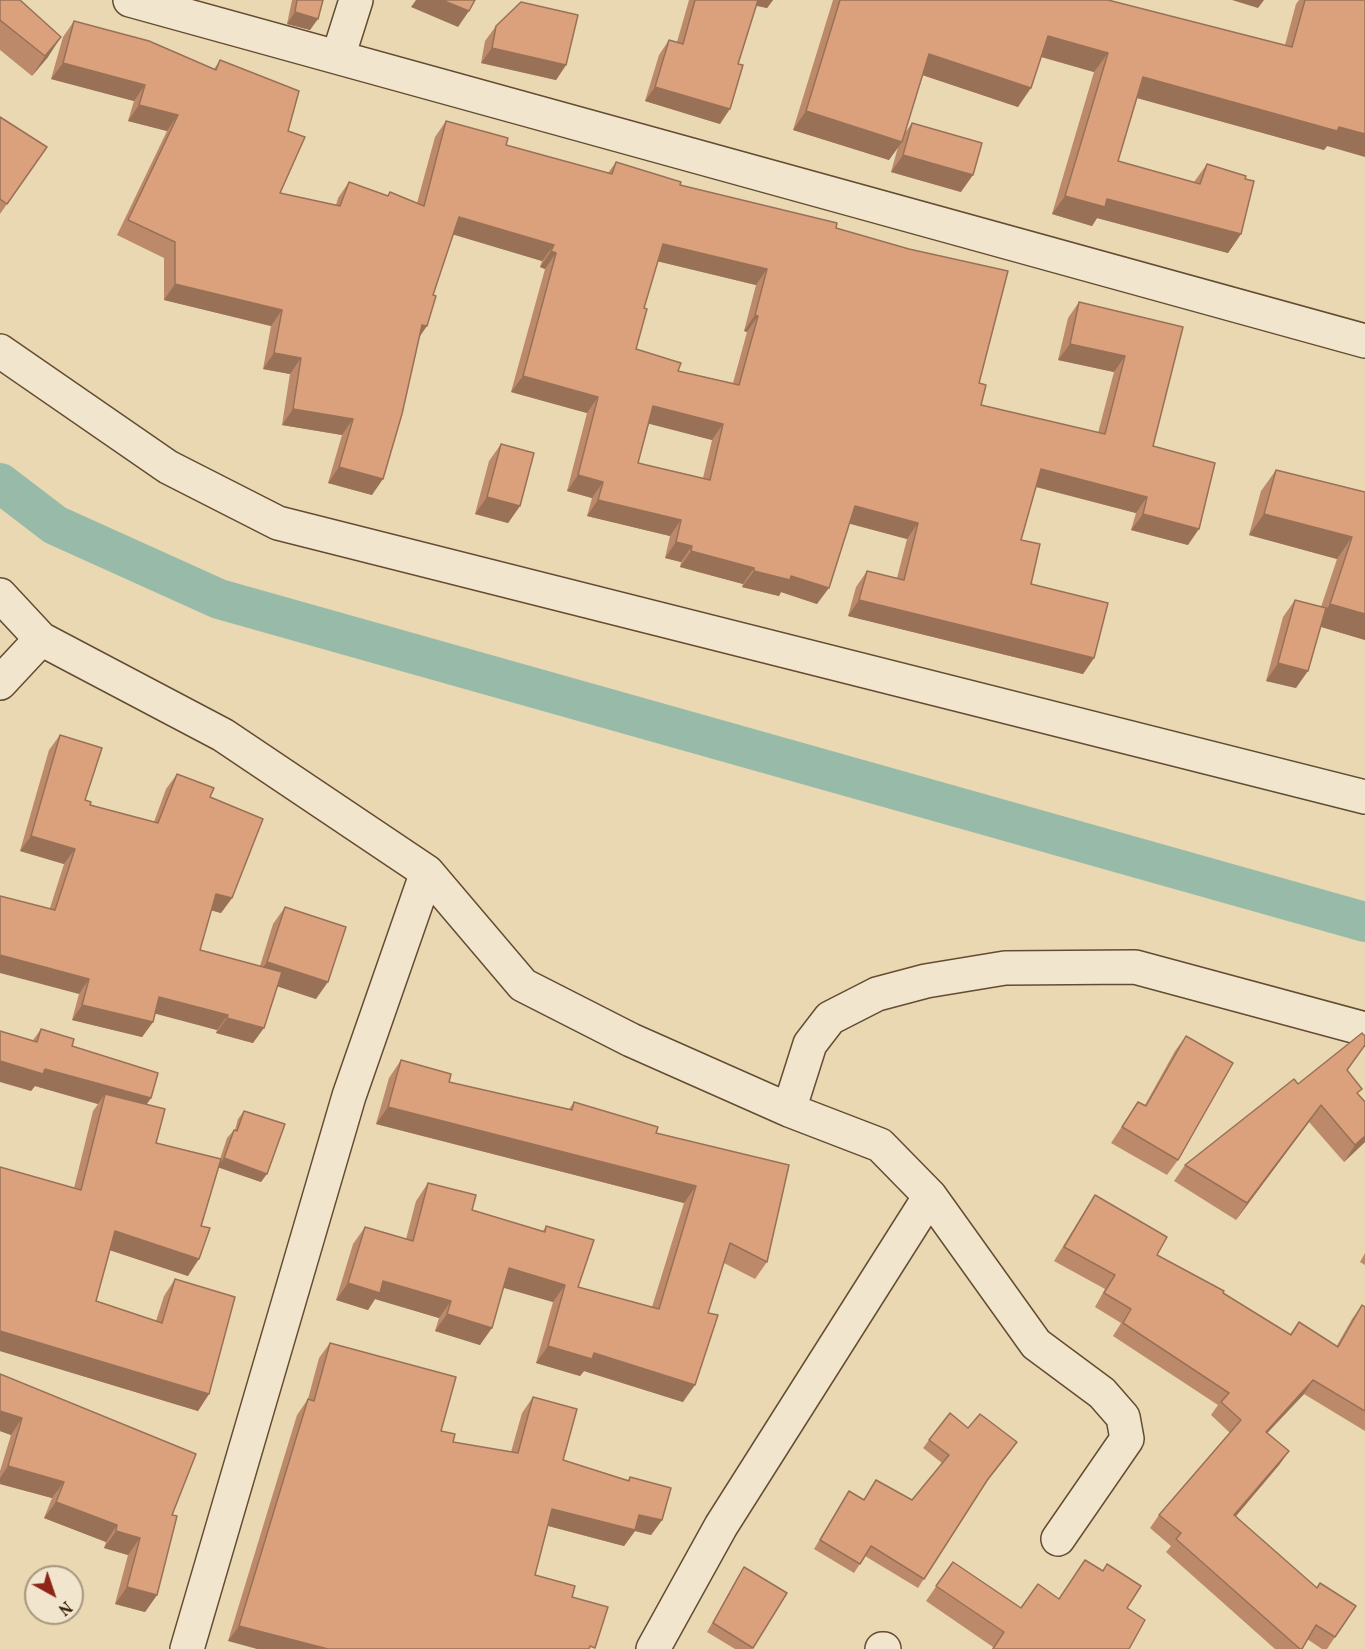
<!DOCTYPE html>
<html>
<head>
<meta charset="utf-8">
<style>
	body { margin:0 }
	#map { position:relative; width:1365px; height:1649px; overflow:hidden; background:#e9d8b2; font-family:Vollkorn,serif }
	canvas { display:block }
	.north { position:absolute; left:24px; top:1565px; width:60px; height:60px; box-sizing:border-box; background:#f1e6cd; border:2px solid #a7967e; border-radius:50%; rotate:140deg; font-size:16px; font-weight:700; line-height:24px; text-align:center; color:#371d08 }
	.north::after { content:''; display:block; margin:auto; width:21px; height:27px; background:#8f2418; clip-path:polygon(50% 0,100% 100%,50% 72%,0 100%) }
</style>
</head>
<body>
<div id="map">
<canvas width="1365" height="1649"></canvas>
<div class="north">N</div>
</div>
<script>
const g = document.querySelector('canvas').getContext('2d');
g.lineJoin = 'round';
const toPath = rows => new Path2D(rows.map(r => 'M' + r).join(''));
function trace(path, color, width, dash) { g.strokeStyle = color; g.lineWidth = width; g.lineCap = dash ? 'butt' : 'round'; g.setLineDash(dash || []); g.stroke(path); }
function fillPath(path, color) { g.fillStyle = color; g.fill(path, 'evenodd'); }
const canal = toPath([
	[0,483,55,525,219,599,1365,922]
]);
const street = toPath([
	[130,0,1365,341],
	[338,57,356,0],
	[0,351,168,467,278,523,1365,797],
	[0,595,41,639,223,735,427,872,523,985,631,1040,789,1110,880,1145,930,1196,1036,1344,1102,1393,1123,1417,1127,1439,1058,1539],
	[0,683,41,639],
	[789,1110,810,1044,830,1018,877,994,926,981,1005,968,1135,967,1365,1029],
	[187,1649,349,1096,427,872],
	[653,1649,721,1526,930,1196],
	[882,1649,884,1649]
]);
const wall = toPath([
	[0,0,48,57,32,76,0,50],
	[292,0,323,0,310,30,287,24],
	[689,0,773,0,767,8,756,6,720,124,645,101,659,55,669,40,677,42],
	[833,0,1108,0,1285,45,1296,4,1299,0,1365,0,1327,146,1324,150,1137,98,1118,161,1194,182,1207,164,1245,179,1241,234,1228,253,1097,218,1092,226,1052,214,1094,72,1041,57,1018,107,923,75,904,134,912,123,961,192,891,172,898,147,889,160,793,130],
	[74,21,214,69,220,60,288,131,280,193,336,205,338,198,349,182,387,196,390,192,417,203,435,137,446,121,506,145,608,173,616,162,680,185,836,228,979,383,981,405,1098,433,1114,372,1058,360,1068,318,1079,302,1183,327,1153,446,1188,545,1131,530,1136,513,1036,487,1021,540,1031,584,1094,658,1083,674,848,616,856,587,867,571,897,578,907,539,849,523,817,604,781,592,779,596,742,587,743,584,680,567,681,562,665,558,670,536,587,516,592,498,567,491,587,413,511,392,545,269,540,267,542,261,453,234,419,337,372,495,328,483,342,435,282,425,290,374,263,369,271,326,164,300,164,258,117,235,167,131,128,121,134,101,51,79,63,37],
	[658,261,756,285,744,331,747,332,733,383,678,371,636,349,644,308],
	[649,423,712,440,703,478,638,463],
	[496,26,566,65,556,80,481,63,485,41],
	[0,117,47,147,0,214],
	[501,444,520,506,508,523,475,514,489,461],
	[1276,470,1365,492,1365,640,1321,627,1296,688,1266,681,1283,617,1295,600,1321,607,1337,559,1249,535,1261,491],
	[60,735,85,800,90,805,154,822,166,789,177,774,210,797,232,898,221,913,211,910,200,950,260,966,273,924,285,907,316,999,277,986,253,1043,216,1033,217,1030,155,1013,153,1022,142,1037,72,1020,79,994,50,908,64,864,20,851,49,750],
	[41,1029,72,1046,151,1098,146,1105,156,1143,220,1159,227,1138,234,1130,235,1130,238,1119,244,1111,261,1182,218,1167,188,1276,110,1250,96,1301,156,1321,164,1296,175,1279,209,1394,198,1411,0,1351,74,1188,93,1111,98,1104,35,1086,31,1091,33,1040],
	[1186,1036,1178,1160,1167,1175,1111,1143,1138,1102,1145,1105,1175,1051],
	[401,1060,449,1082,569,1109,574,1102,656,1133,767,1262,755,1279,724,1263,708,1313,683,1402,584,1371,580,1376,536,1363,553,1302,504,1287,480,1345,435,1331,439,1318,375,1299,368,1310,336,1300,353,1244,365,1227,406,1239,416,1201,428,1183,472,1210,543,1231,546,1226,578,1287,652,1307,684,1203,376,1124,389,1078],
	[1347,1070,1358,1095,1365,1142,1344,1162,1309,1122,1236,1220,1174,1181,1185,1165,1298,1084],
	[1095,1195,1157,1255,1290,1334,1299,1322,1336,1347,1352,1319,1362,1305,1365,1307,1365,1431,1304,1394,1267,1433,1289,1451,1279,1465,1236,1516,1335,1637,1327,1649,1322,1649,1307,1639,1302,1649,1275,1649,1166,1552,1171,1546,1150,1528,1159,1515,1230,1433,1211,1415,1218,1405,1113,1336,1121,1323,1095,1307,1105,1289,1054,1261,1086,1209],
	[1365,1253,1365,1265,1360,1262],
	[330,1343,441,1431,453,1442,511,1452,522,1413,533,1397,563,1460,628,1480,630,1477,662,1520,651,1535,635,1531,624,1546,548,1526,535,1575,572,1597,228,1641,297,1415,308,1399,319,1358],
	[0,1374,172,1515,157,1595,145,1612,115,1604,128,1555,104,1548,106,1542,44,1518,52,1498,0,1484,0,1471,11,1435,0,1431],
	[968,1428,1011,1451,985,1484,918,1588,865,1556,854,1573,814,1549,849,1491,864,1499,876,1480,912,1500,942,1463,923,1448,929,1440],
	[1085,1560,1102,1571,1107,1564,1127,1608,1129,1649,992,1649,993,1647,926,1601,953,1562,1021,1608,1059,1599],
	[744,1567,787,1593,752,1649,735,1649,707,1632,738,1576]
]);
const shadedWall = toPath([
	[416,0,442,0,469,11,458,27,411,7],
	[754,0,773,0,767,8,751,4],
	[1232,0,1264,0,1258,8],
	[295,12,318,19,310,30,287,24],
	[1048,36,1108,53,1094,72,1035,55],
	[61,37,48,57,32,76,45,56],
	[492,48,566,65,556,80,481,63],
	[929,54,1031,88,1018,107,916,73],
	[63,63,145,85,134,101,51,79],
	[1143,77,1339,127,1365,134,1365,157,1327,146,1324,150,1130,96],
	[655,87,730,109,720,124,645,101],
	[139,105,178,115,167,131,128,121],
	[806,111,902,142,889,160,793,130],
	[903,155,973,175,961,192,891,172],
	[1065,196,1107,199,1241,234,1228,253,1097,218,1092,226,1052,214],
	[459,217,554,245,542,261,448,233],
	[663,244,767,269,756,285,652,260],
	[551,251,556,253,545,269,540,267],
	[175,284,282,310,271,326,164,300],
	[755,315,758,316,747,332,744,331],
	[422,325,427,326,416,342],
	[1070,344,1125,356,1114,372,1058,360],
	[274,353,301,358,290,374,263,369],
	[523,376,598,397,587,413,511,392],
	[653,406,723,424,712,440,642,422],
	[293,409,353,419,342,435,282,425],
	[339,467,383,479,372,495,328,483],
	[1041,469,1147,497,1136,513,1029,485],
	[578,475,603,482,592,498,567,491],
	[487,497,520,506,508,523,475,514],
	[598,500,681,520,670,536,587,516],
	[855,506,918,523,907,539,843,522],
	[1143,514,1199,529,1188,545,1131,530],
	[1264,514,1352,537,1337,559,1249,535],
	[676,542,692,546,681,562,665,558],
	[691,551,754,568,743,584,680,567],
	[754,571,791,576,829,588,817,604,781,592,779,596,742,587],
	[859,600,1094,658,1083,674,848,616],
	[1330,604,1365,614,1365,640,1315,625],
	[1278,663,1308,671,1296,688,1266,681],
	[31,836,75,849,64,864,20,851],
	[216,894,232,898,221,913,206,909],
	[0,955,89,979,79,994,0,973],
	[267,962,328,982,316,999,255,979],
	[159,997,228,1015,217,1030,149,1012],
	[82,1005,153,1022,142,1037,72,1020],
	[227,1018,264,1028,253,1043,216,1033],
	[0,1061,45,1069,151,1098,139,1115,105,1094,98,1104,35,1086,31,1091,0,1082],
	[1321,1105,1309,1122,1236,1220,1247,1203],
	[388,1107,696,1186,684,1203,376,1124],
	[1365,1136,1365,1142,1344,1162,1355,1145],
	[224,1158,267,1174,261,1182,217,1167],
	[115,1231,199,1259,188,1276,103,1248],
	[509,1268,565,1285,553,1302,497,1286],
	[383,1281,451,1301,439,1318,375,1299,368,1310,336,1300,348,1283],
	[447,1314,492,1328,480,1345,435,1331],
	[0,1331,209,1394,198,1411,0,1351],
	[548,1346,594,1353,695,1385,683,1402,584,1371,580,1376,536,1363],
	[1313,1380,1304,1394,1256,1445,1266,1432],
	[0,1411,22,1418,11,1435,0,1431],
	[1289,1451,1279,1465,1225,1529,1234,1515],
	[8,1466,64,1482,52,1498,0,1484,0,1478],
	[56,1502,117,1525,106,1542,44,1518],
	[552,1509,639,1515,662,1520,651,1535,635,1531,624,1546,541,1524],
	[116,1531,140,1538,128,1555,104,1548],
	[127,1587,157,1595,145,1612,115,1604],
	[239,1626,328,1649,257,1649,228,1641]
]);
const building = toPath([
	[0,0,20,0,61,37,45,56,0,20,0,0],
	[297,0,323,0,318,19,295,12,297,0],
	[442,0,475,0,469,11,442,0],
	[695,0,758,0,738,64,743,65,730,109,655,87,669,40,683,44,695,0],
	[840,0,1108,0,1292,47,1305,0,1365,0,1365,134,1339,127,1337,131,1143,77,1118,161,1200,184,1207,164,1246,176,1245,179,1254,181,1241,234,1107,199,1105,207,1065,196,1108,53,1048,36,1031,88,929,54,902,142,806,111,840,0],
	[521,2,578,15,566,65,492,48,496,26,521,2],
	[74,21,149,41,216,70,220,60,299,91,288,131,305,137,280,193,340,206,349,182,388,196,390,192,424,206,446,121,508,138,506,145,612,174,616,162,681,182,680,185,837,223,836,228,909,249,1008,271,979,383,986,385,981,405,1105,434,1125,356,1070,344,1079,302,1183,327,1153,446,1215,463,1199,529,1143,514,1147,497,1041,469,1021,540,1040,544,1031,584,1108,603,1094,658,859,600,867,571,904,580,918,523,855,506,829,588,791,576,790,580,754,571,754,568,691,551,692,546,676,542,681,520,598,500,603,482,578,475,598,397,523,376,556,253,551,251,554,245,459,217,433,295,436,296,427,326,422,325,402,414,383,479,339,467,353,419,293,409,301,358,274,353,282,310,175,284,175,242,128,220,178,115,139,105,145,85,63,63,74,21],
	[663,244,767,269,755,315,758,316,739,385,678,371,681,363,636,349,647,309,644,308,663,244],
	[653,406,723,424,710,480,638,463,653,406],
	[0,117,47,147,7,204,0,199,0,117],
	[912,123,982,143,973,175,903,155,912,123],
	[501,444,534,453,520,506,487,497,501,444],
	[1276,470,1365,492,1365,614,1330,604,1352,537,1264,514,1276,470],
	[1295,600,1326,608,1308,671,1278,663,1295,600],
	[60,735,102,748,85,800,91,802,90,805,158,823,177,774,214,788,210,797,263,819,232,898,216,894,200,950,282,972,264,1028,227,1018,228,1015,159,997,153,1022,82,1005,89,979,0,955,0,896,55,910,75,849,31,836,60,735],
	[285,907,346,927,328,982,267,962,285,907],
	[41,1029,74,1039,72,1046,158,1073,151,1098,45,1069,43,1074,0,1061,0,1031,37,1042,41,1029],
	[1362,1033,1365,1036,1365,1045,1347,1070,1362,1089,1357,1093,1365,1102,1365,1136,1355,1145,1321,1105,1247,1203,1185,1165,1294,1079,1298,1084,1362,1033],
	[1186,1036,1233,1063,1178,1160,1122,1127,1138,1102,1146,1106,1186,1036],
	[401,1060,451,1074,449,1082,572,1110,574,1102,658,1127,656,1133,789,1165,767,1262,730,1243,708,1313,718,1315,695,1385,594,1353,592,1359,548,1346,565,1285,509,1268,492,1328,447,1314,451,1301,383,1281,380,1293,348,1283,365,1227,413,1241,428,1183,476,1195,472,1210,545,1232,546,1226,594,1240,578,1287,659,1309,696,1186,388,1107,401,1060],
	[105,1094,165,1109,156,1143,221,1159,201,1226,210,1228,199,1259,115,1231,96,1301,162,1323,175,1279,235,1297,209,1394,0,1331,0,1167,81,1190,105,1094],
	[244,1111,285,1124,267,1174,224,1158,234,1130,237,1131,244,1111],
	[1095,1195,1167,1237,1157,1255,1224,1291,1223,1293,1291,1335,1299,1322,1338,1347,1362,1305,1365,1307,1365,1411,1313,1380,1266,1432,1289,1451,1234,1515,1317,1588,1320,1583,1356,1606,1335,1637,1316,1625,1302,1649,1300,1649,1176,1539,1181,1533,1159,1515,1241,1420,1221,1402,1229,1393,1123,1323,1131,1309,1104,1293,1115,1275,1064,1247,1095,1195],
	[330,1343,456,1377,441,1431,455,1434,453,1442,518,1453,533,1397,577,1409,563,1460,629,1481,630,1477,671,1488,662,1520,639,1515,635,1530,552,1509,535,1575,575,1586,572,1597,608,1607,595,1648,590,1646,589,1649,328,1649,239,1626,308,1399,314,1401,330,1343],
	[0,1374,196,1454,172,1515,177,1516,157,1595,127,1587,140,1538,116,1531,117,1525,56,1502,64,1482,8,1466,22,1418,0,1411,0,1374],
	[950,1413,968,1428,980,1414,1017,1442,988,1479,924,1579,871,1546,860,1564,820,1540,849,1491,864,1500,876,1480,912,1500,949,1455,929,1440,950,1413],
	[1085,1560,1103,1571,1107,1564,1141,1586,1127,1608,1145,1620,1129,1649,993,1649,1004,1632,936,1586,953,1562,1021,1608,1038,1584,1059,1599,1085,1560],
	[744,1567,787,1593,753,1648,713,1623,744,1567]
]);
trace(canal, '#98baa9', 40);
trace(street, '#644c32', 36);
trace(street, '#f1e6cd', 33);
fillPath(wall, '#bc8a6b');
fillPath(shadedWall, '#997157');
fillPath(building, '#dba17c');
trace(building, '#997157', 1.5);
</script>
</body>
</html>
